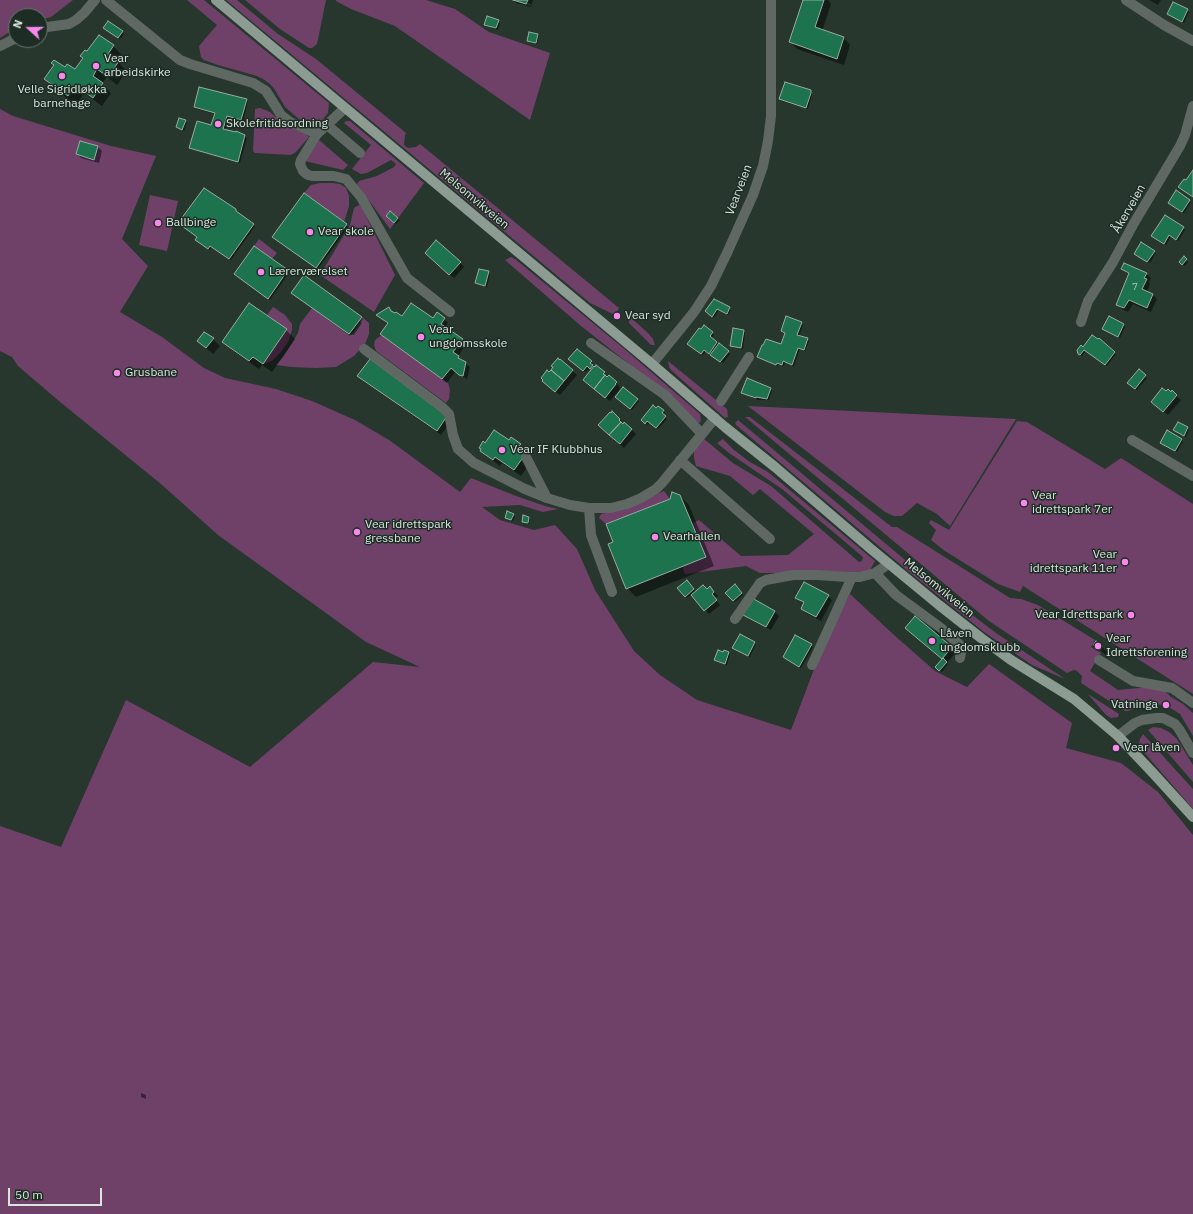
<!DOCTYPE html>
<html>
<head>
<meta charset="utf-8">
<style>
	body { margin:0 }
	#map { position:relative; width:1193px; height:1214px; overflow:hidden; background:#27372e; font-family:"IBM Plex Sans",sans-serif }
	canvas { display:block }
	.north { position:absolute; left:8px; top:8px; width:40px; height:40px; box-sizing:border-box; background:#1d2d24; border:1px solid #69766f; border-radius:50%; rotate:291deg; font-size:11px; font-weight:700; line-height:16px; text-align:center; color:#dbe4df }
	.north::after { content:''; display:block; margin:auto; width:14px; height:18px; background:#f888eb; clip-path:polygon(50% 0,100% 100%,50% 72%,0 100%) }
	.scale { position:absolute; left:8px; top:1188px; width:94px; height:18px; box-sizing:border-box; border:2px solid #dbe4df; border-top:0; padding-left:5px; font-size:12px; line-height:14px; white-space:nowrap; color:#dbe4df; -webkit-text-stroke:3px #1d2d24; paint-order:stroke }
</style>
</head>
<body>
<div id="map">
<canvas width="1193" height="1214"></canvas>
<div class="north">N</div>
<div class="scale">50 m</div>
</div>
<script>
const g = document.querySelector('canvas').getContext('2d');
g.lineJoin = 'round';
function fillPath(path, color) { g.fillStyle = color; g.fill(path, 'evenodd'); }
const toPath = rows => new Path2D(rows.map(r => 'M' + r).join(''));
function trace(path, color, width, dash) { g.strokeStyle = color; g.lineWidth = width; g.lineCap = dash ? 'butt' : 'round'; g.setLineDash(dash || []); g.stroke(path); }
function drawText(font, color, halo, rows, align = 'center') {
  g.font = font + ' "IBM Plex Sans",sans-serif'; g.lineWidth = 3; g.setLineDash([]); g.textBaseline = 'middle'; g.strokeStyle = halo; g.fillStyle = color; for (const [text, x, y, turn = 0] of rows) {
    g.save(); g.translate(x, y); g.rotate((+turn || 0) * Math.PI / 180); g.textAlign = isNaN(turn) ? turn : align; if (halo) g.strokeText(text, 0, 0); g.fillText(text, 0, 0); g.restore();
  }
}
const green = toPath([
	[0,0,73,0,51,17,40,20,40,16,16,16,16,28,0,38],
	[187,0,204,0,329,103,328,113,323,119,313,125,307,124,300,120,285,107,275,90,270,84,263,79,257,76,218,65,204,60,201,57,199,46,217,25],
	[226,0,237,0,278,34,316,59,406,133,405,135,404,145,408,148,416,147,420,144,619,308,615,315,590,303],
	[245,0,326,0,317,44,312,48,309,48,280,29],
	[336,0,426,0,455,9,489,32,550,53,530,120,395,26,351,9,336,1],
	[260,108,270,112,285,125,306,134,309,137,296,152,291,155,255,153,253,151,255,109],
	[0,109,13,116,111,146,156,156,122,239,148,266,120,312,162,337,204,368,225,378,276,389,312,401,355,420,389,440,460,492,471,478,516,496,545,506,558,509,543,512,520,505,482,507,500,520,534,530,555,525,577,549,595,590,634,651,660,675,697,700,791,730,821,651,850,594,894,635,935,671,967,687,989,664,1072,723,1066,748,1121,763,1158,792,1193,835,1193,1214,0,1214,0,826,61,847,126,700,250,767,373,662,420,667,366,642,218,535,161,484,59,401,18,366,12,357,0,351],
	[346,121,350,121,424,183,390,229,357,184,359,181,377,176,394,167,396,164,391,160,367,173,361,174,352,169,371,145,344,123],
	[319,140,348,165,343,170,305,161],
	[320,183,333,183,340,184,346,188,349,196,349,206,344,222,304,193,311,185],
	[150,195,178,201,167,251,139,245],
	[359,205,361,206,395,275,374,312,320,275,350,225,354,208],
	[259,239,277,253,272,259,254,246],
	[511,257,515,259,622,347,700,414,701,421,699,423,695,422,656,385,581,326,505,260],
	[273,307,285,315,292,324,292,330,289,340,281,352,272,361,264,364,263,364,287,330,267,315],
	[312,308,350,336,352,334,354,335,362,323,359,321,362,317,369,323,369,334,365,344,354,356,336,367,316,368,291,367,276,365,283,357,289,348,298,333,300,324],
	[630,317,648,333,653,339,655,345,651,345,629,323,629,318],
	[382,335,448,383,450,390,449,399,446,403,376,351,374,345,375,340],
	[668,361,727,409,728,417,725,418,671,370,669,367],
	[748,406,1016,419,950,526,937,514,917,503,902,516,894,516,885,512],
	[745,417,750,417,892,527,897,527,1010,598,1021,599,1038,605,1095,640,1091,647,1101,653,1090,671,1118,690,1160,686,1171,697,1183,704,1193,713,1193,736,1180,714,1167,706,1151,703,1128,711,1125,711,1081,683,1082,676,1077,671,1074,670,1067,673,989,621],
	[738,420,954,601,996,633,1065,679,1032,665,984,632,914,576,736,425,735,423],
	[1017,421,1027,422,1105,469,1121,458,1193,504,1193,694,1023,586,1020,592,998,584,945,551,931,540,936,530,929,523,931,520,949,530],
	[704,439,733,463,771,486,859,562,862,561,863,557,782,489,729,453,717,443,723,439,734,450,750,462,768,472,875,561,870,570,866,573,760,573,746,566,685,574,682,566,706,556,693,523,699,520,741,556,788,555,814,534,760,489,753,495,730,476,696,466,694,458,694,450],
	[664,491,670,499,606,524,599,518,601,514,628,508],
	[1088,694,1119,714,1118,717,1111,718,1106,715],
	[1153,727,1161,728,1169,732,1177,739,1193,765,1193,782,1148,730],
	[1143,734,1193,789,1193,809,1143,751,1139,744,1140,739]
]);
const shadow = toPath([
	[513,0,531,6,531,4,517,0,533,0,531,7,516,3],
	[804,0,828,0,831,4,822,31,844,38,850,45,844,65,797,49,790,42],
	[1149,0,1161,0,1158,5],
	[1187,10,1189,12,1184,23,1170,15],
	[498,21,500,23,498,30,487,26,486,25],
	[109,22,124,34,120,39,106,29],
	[537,34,539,36,537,44,530,42,529,41],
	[99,36,113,46,122,55,118,62,127,71,117,85,107,77,102,84,111,93,102,106,84,93,77,104,73,101,72,103,45,79,66,68,75,71],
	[810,91,812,95,808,109,782,101,781,99],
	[246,100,248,101,243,122,229,118,225,130,245,136,247,138,240,163,192,149,190,148,212,126,215,114,197,109,195,107],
	[185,121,187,123,184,131,177,127],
	[81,142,98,147,102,151,99,163,81,158,77,154],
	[1176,192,1191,202,1184,213,1171,204],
	[304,194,348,227,318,269,275,238],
	[236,210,237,213,255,226,231,260,212,247,210,250,198,241],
	[390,212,400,220,396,224,387,216],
	[1183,228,1185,230,1178,241,1171,236,1166,245,1154,238],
	[255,247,289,273,270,300,235,274],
	[1154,251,1156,253,1150,263,1136,254],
	[1184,257,1188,262,1185,266,1180,262],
	[430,258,460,262,464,267,454,278],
	[1122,269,1146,274,1151,278,1149,282,1150,284,1147,292,1153,295,1157,299,1151,312,1133,304,1128,312,1122,309,1117,305,1130,275],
	[488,272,490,274,487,287,478,284,476,283],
	[294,294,361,317,363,319,352,335],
	[714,300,731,310,728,315,719,310,714,318,708,313],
	[250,304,286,330,295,339,272,372,262,365,259,369,232,350,223,341],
	[393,313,402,317,433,319,444,319,448,323,445,328,466,344,458,357,470,367,467,379,455,372,447,383,386,338,388,324,377,315],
	[801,323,803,325,799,336,809,341,805,351,800,349,794,366,785,362,784,366,778,364,778,366,758,357,782,345,786,334,782,331],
	[1124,325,1125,327,1120,338,1105,330],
	[704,327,714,334,712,339,730,354,723,363,706,351,703,355,690,346],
	[744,331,745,333,743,349,733,347,731,345],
	[213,339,220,346,213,354,198,341],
	[1099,340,1116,354,1107,366,1086,351,1082,356,1079,354,1083,348],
	[560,360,577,375,560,395,547,385],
	[571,361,591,362,593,363,591,365,595,369,604,373,616,383,620,387,619,388,620,389,610,401,588,384,593,370,590,367,586,372],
	[1139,371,1147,378,1137,390,1130,385],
	[358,376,451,421,441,435,362,380],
	[748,379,771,389,772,390,769,400,758,400,743,393],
	[1176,396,1181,400,1168,415,1156,406],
	[618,399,637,400,639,401,632,410],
	[656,410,663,411,665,413,663,415,667,419,658,429,650,422,648,425,642,420],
	[620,419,636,434,624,448,604,430],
	[1178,423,1189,430,1186,437,1177,432],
	[511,439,520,445,533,459,521,476,502,463,500,466,488,457,481,451,485,444,509,441],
	[1181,439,1183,441,1177,452,1163,444],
	[680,496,689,505,714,566,636,597,627,588,615,542],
	[513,514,515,516,513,521,506,518],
	[529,518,530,519,529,524,523,522],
	[686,581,696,592,707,590,714,592,718,596,715,599,720,605,709,614,692,594,687,598,678,588],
	[735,586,743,595,735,602,727,593],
	[828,596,832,600,821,621,806,613,802,609,804,604,797,597],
	[774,611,779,616,771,630,749,619,745,614],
	[906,628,937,635,938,634,935,631,937,629,941,634,939,637,956,652,947,663,948,664,942,672,937,667,943,660],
	[754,643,756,644,750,657,735,649],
	[811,645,813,647,801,668,784,657],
	[1094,645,1102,647,1108,653,1107,656],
	[728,653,730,654,727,665,717,661],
	[141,1093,146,1095,146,1099,141,1097]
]);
const building = toPath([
	[513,0,528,0,526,4,513,0],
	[803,0,824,0,815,27,844,37,837,59,789,42,803,0],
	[1173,2,1188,9,1182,22,1167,14,1173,2],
	[487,16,499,20,496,28,484,25,487,16],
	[108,21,123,31,118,38,103,28,108,21],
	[529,32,538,34,536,43,527,41,529,32],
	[99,35,114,45,108,54,119,61,108,77,97,69,93,76,103,83,93,98,75,85,68,96,64,93,62,95,58,92,60,90,44,79,54,65,51,63,54,60,65,67,67,64,75,69,83,58,80,56,85,50,87,51,99,35],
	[785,82,811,90,811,93,806,108,779,99,785,82],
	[199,87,247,99,241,120,227,116,223,129,236,132,236,131,245,135,238,162,189,148,197,121,211,125,215,113,194,107,199,87],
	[179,118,186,120,182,130,176,127,179,118],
	[80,141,98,146,94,160,76,154,80,141],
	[1193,170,1193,197,1178,187,1184,179,1186,180,1193,170],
	[204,188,236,209,236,211,254,224,229,259,210,246,208,249,201,244,195,240,197,237,178,223,204,188],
	[1176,190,1190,200,1182,212,1168,203,1176,190],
	[304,193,347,224,316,268,272,237,304,193],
	[390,211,398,218,394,223,386,216,390,211],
	[1165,215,1184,227,1176,240,1169,235,1164,244,1151,236,1165,215],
	[436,240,461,262,449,275,425,253,436,240],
	[1141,242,1155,251,1147,262,1134,254,1141,242],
	[254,246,288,270,268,299,234,274,254,246],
	[1184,256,1187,259,1182,265,1179,262,1184,256],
	[1124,263,1147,273,1144,278,1147,279,1142,289,1153,294,1147,308,1129,300,1124,308,1116,305,1129,273,1121,269,1124,263],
	[479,269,489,271,485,286,475,283,479,269],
	[304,275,362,317,349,334,291,293,304,275],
	[714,299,730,307,727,314,717,309,712,317,705,311,714,299],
	[249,303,287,329,263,364,253,357,249,361,222,342,249,303],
	[411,303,433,318,437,312,445,318,441,324,463,339,453,352,459,356,458,358,466,362,463,376,459,375,451,368,442,379,380,334,388,323,376,315,389,307,391,311,395,313,396,312,402,316,411,303],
	[786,316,802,322,797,335,808,338,804,350,798,348,792,365,783,361,782,365,777,363,776,365,757,357,762,345,763,345,766,339,781,344,785,333,781,331,786,316],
	[1109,316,1124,324,1118,337,1102,329,1109,316],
	[704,325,713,332,710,336,717,342,709,354,704,350,701,354,687,344,699,328,701,329,704,325],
	[733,328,744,330,741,348,730,346,733,328],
	[204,332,214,338,206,348,197,341,204,332],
	[1092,335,1098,339,1099,338,1115,352,1105,365,1084,350,1080,355,1078,354,1077,350,1081,345,1083,347,1092,335],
	[719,343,729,351,720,362,710,355,719,343],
	[577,349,592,361,590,363,593,365,590,369,587,366,583,371,568,359,577,349],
	[558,358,559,360,560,359,573,370,564,381,551,370,553,367,551,366,558,358],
	[370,359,447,416,437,431,357,376,370,359],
	[596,365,605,372,603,374,605,375,594,389,583,380,594,366,595,367,596,365],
	[1139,369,1146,375,1135,389,1127,383,1139,369],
	[547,370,549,372,551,370,564,381,555,392,542,381,543,380,541,378,547,370],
	[605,375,607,377,609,375,617,382,615,384,616,384,605,398,594,389,605,375],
	[747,378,771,388,767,399,756,397,756,398,741,393,747,378],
	[623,387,638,399,630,409,615,397,623,387],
	[1162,388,1166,391,1168,389,1171,392,1172,390,1177,395,1163,412,1151,402,1162,388],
	[653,405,656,408,658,406,664,410,662,413,666,416,656,428,647,421,645,424,641,420,653,405],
	[612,411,620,419,619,420,621,422,609,435,598,425,610,412,611,413,612,411],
	[621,422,623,424,624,422,632,429,620,444,609,435,621,422],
	[1178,422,1188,427,1184,436,1173,430,1178,422],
	[494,430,509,440,511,437,521,444,519,446,527,452,514,470,495,457,493,460,480,451,481,449,479,448,483,441,485,443,494,430],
	[1167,430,1182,439,1175,451,1160,443,1167,430],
	[672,492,680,495,706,557,626,589,608,544,613,542,606,524,670,499,672,492],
	[507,511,514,514,511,520,505,518,507,511],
	[523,515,529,517,528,523,522,522,523,515],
	[687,580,694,589,685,597,677,588,687,580],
	[804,582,829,595,816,617,801,609,804,602,795,598,804,582],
	[735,584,742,593,733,601,725,593,735,584],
	[703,585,707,589,710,586,714,592,712,594,717,600,704,611,691,595,703,585],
	[752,598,775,611,766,627,743,615,752,598],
	[915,616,952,647,942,659,905,628,915,616],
	[740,634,755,642,748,656,732,648,740,634],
	[795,635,812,644,799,667,783,657,795,635],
	[1096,641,1102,646,1100,650,1093,645,1096,641],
	[718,650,723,652,724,650,729,652,725,664,714,660,718,650],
	[943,658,947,662,939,671,935,667,943,658]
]);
const minor = toPath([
	[106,0,180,60,190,64,253,83,266,91,281,115,290,122,317,134,345,108],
	[1126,0,1164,25,1193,41],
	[40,28,69,24,76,20,84,13,95,0],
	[0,46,16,38],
	[326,124,360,153],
	[317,134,301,160,300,164,303,171,308,175,312,176,334,176,346,179,361,197,407,278,450,312],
	[1081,322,1088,301,1113,262,1134,223,1180,146,1185,135,1193,106],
	[591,343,665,395,702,434,715,418],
	[364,349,442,407,449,414,453,435,458,449,474,463,525,489,547,498,570,505,589,508,611,508,627,504,641,498,656,489,662,483,702,434],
	[652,364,694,312,711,286,727,253,753,195,763,166,768,141,771,116,771,0],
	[721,401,749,357],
	[1132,440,1193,476],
	[526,457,547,498],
	[680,460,770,539],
	[589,508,591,535,612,592],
	[875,573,896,595,941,628,962,647,960,658],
	[735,619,760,583,766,580,793,575,817,575,847,577,860,577,875,573,884,567,888,563],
	[1099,660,1133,681,1172,688,1193,703],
	[812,665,852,577],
	[1118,736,1135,723,1142,720,1156,718,1163,718,1175,724,1179,729,1193,753]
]);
const major = toPath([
	[216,0,652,364,725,427,775,467,871,549,939,605,981,638,1011,660,1074,699,1118,736,1153,773,1193,817]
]);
const markers = [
	[96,66,4,"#f888eb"],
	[62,76,4,"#f888eb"],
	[218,124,4,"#f888eb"],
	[158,223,4,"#f888eb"],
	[310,232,4,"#f888eb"],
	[261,272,4,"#f888eb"],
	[617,316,4,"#f888eb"],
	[421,337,4,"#f888eb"],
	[117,373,4,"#f888eb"],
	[502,450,4,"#f888eb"],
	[1024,503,4,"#f888eb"],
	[357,532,4,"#f888eb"],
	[655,537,4,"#f888eb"],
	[1125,562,4,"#f888eb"],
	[1131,615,4,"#f888eb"],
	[932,641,4,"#f888eb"],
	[1098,646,4,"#f888eb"],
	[1166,705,4,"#f888eb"],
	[1116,748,4,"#f888eb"]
];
const numberNames = [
	["7",1135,287]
];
const poiNames = [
	["Vear",104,59],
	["arbeidskirke",104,73],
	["Velle Sigridløkka",62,90,"center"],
	["barnehage",62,104,"center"],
	["Skolefritidsordning",226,124],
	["Ballbinge",166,223],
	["Vear skole",318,232],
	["Lærerværelset",269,272],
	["Vear syd",625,316],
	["Vear",429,330],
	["ungdomsskole",429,344],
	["Grusbane",125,373],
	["Vear IF Klubbhus",510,450],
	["Vear",1032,496],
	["idrettspark 7er",1032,510],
	["Vear idrettspark",365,525],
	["gressbane",365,539],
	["Vearhallen",663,537],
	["Vear",1117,555,"right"],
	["idrettspark 11er",1117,569,"right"],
	["Vear Idrettspark",1123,615,"right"],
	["Låven",940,634],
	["ungdomsklubb",940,648],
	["Vear",1106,639],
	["Idrettsforening",1106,653],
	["Vatninga",1158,705,"right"],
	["Vear låven",1124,748]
];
const streetNames = [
	["Vearveien",739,190,-69],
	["Melsomvikveien",474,199,40],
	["Åkerveien",1129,209,-60],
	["Melsomvikveien",939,588,39]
];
fillPath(green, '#6f4169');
fillPath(shadow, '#0007');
fillPath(building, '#1d734d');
trace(building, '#9aaca1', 1);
trace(minor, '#606863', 10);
trace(major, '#8d9c93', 10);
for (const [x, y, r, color] of markers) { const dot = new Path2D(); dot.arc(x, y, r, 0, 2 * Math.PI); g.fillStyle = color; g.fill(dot); trace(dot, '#1d2d24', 1.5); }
drawText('10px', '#acc8ba', null, numberNames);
drawText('12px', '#dbe4df', '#1d2d24', poiNames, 'left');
drawText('12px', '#dbe4df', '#1d2d24', streetNames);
</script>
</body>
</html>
